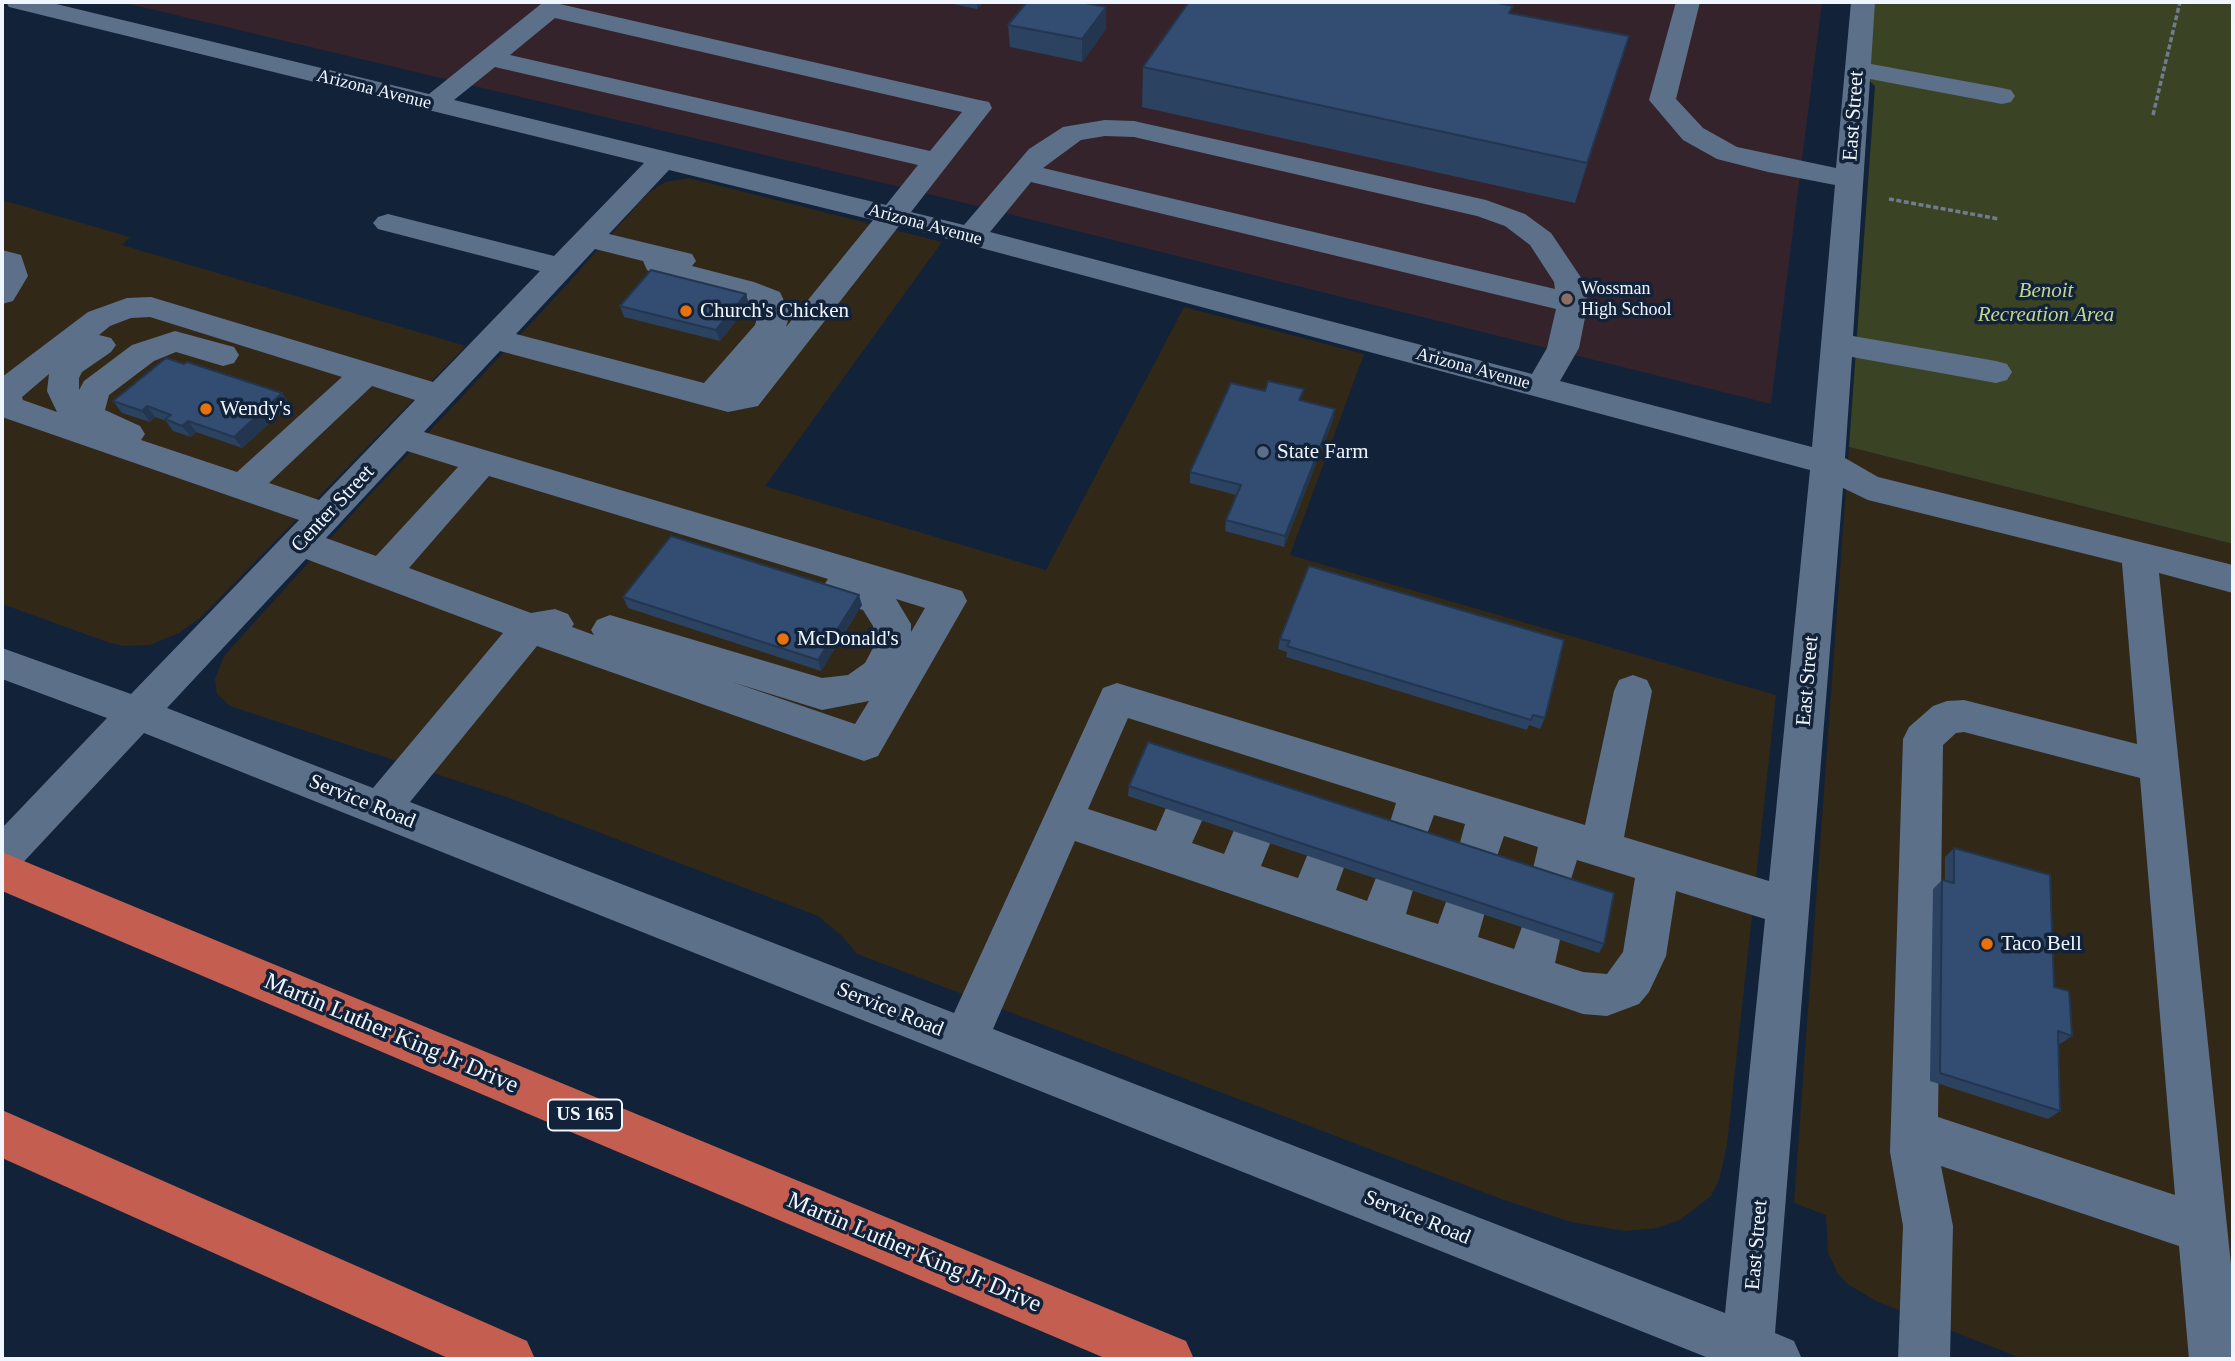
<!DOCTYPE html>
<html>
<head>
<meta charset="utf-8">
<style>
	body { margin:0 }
	#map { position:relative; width:2235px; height:1361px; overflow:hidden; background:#122239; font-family:Georgia,serif }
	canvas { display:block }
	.frame { position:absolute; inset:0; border:4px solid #eff6ff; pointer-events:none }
</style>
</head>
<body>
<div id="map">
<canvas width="2235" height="1361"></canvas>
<div class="frame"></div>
</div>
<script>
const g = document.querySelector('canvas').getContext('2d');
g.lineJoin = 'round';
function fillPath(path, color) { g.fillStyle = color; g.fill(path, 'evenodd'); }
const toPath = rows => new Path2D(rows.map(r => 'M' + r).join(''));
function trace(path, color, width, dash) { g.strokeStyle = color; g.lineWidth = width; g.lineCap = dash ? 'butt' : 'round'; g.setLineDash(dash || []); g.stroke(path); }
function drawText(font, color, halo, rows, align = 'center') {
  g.font = font + ' Georgia,serif'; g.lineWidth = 7; g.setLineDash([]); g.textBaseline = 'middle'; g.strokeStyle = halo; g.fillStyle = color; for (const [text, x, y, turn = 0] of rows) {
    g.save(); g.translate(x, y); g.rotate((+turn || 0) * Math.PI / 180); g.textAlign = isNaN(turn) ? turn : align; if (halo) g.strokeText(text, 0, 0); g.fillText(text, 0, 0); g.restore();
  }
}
const commercial = toPath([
	[689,178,942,242,765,486,1046,570,1184,307,1364,354,1290,555,1776,695,1727,1145,1719,1180,1711,1196,1680,1220,1657,1228,1625,1231,1571,1222,1504,1200,857,954,844,938,818,916,509,798,230,706,217,694,215,679,224,656,364,501,563,289,648,193,665,182],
	[2,200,130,237,122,245,466,346,200,618,179,633,150,645,124,646,110,643,2,604],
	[1849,447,2233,544,2233,1359,2023,1359,1876,1301,1849,1285,1838,1274,1828,1253,1826,1215,1794,1203]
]);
const education = toPath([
	[121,2,1822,2,1771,404,929,194]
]);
const green = toPath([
	[1863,2,2233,2,2233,544,1849,447,1875,86,1857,69]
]);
const path = toPath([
	[2153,115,2180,2],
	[1889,199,1999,219]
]);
const minor = toPath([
	[6,2,48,2,429,94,541,4,551,2,979,100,989,102,992,108,911,212,964,225,1029,149,1063,127,1105,120,1134,121,1486,200,1525,214,1551,233,1584,282,1588,303,1579,348,1560,381,1812,447,1835,185,1768,172,1717,159,1683,140,1649,100,1676,2,1700,2,1676,99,1703,128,1737,147,1836,168,1851,2,1875,2,1871,64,2002,88,2011,90,2015,96,2011,102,2002,104,1870,79,1853,336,1996,361,2007,364,2012,372,2007,380,1996,383,1852,357,1845,458,1878,477,2233,565,2233,593,2159,573,2233,1284,2233,1359,2189,1359,2179,1246,1941,1166,1953,1226,1950,1359,1898,1359,1903,1226,1890,1152,1903,739,1909,727,1933,706,1947,701,1964,700,2137,744,2122,563,1868,500,1843,488,1775,1333,1794,1341,1802,1359,1711,1359,144,733,17,869,2,874,2,828,107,718,2,679,2,648,131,694,299,520,2,417,2,377,88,312,127,298,151,297,433,382,540,271,378,229,373,223,378,217,388,214,554,256,644,163,9,7,6,2],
	[555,18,962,112,930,151,510,55,555,18],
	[495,67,918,165,886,205,454,100,495,67],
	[1105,136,1134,137,1477,216,1505,226,1530,245,1554,282,1555,289,1043,168,1081,140,1105,136],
	[669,170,873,220,786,327,790,314,780,292,754,282,692,266,696,261,692,254,609,234,669,170],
	[1031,182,1556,309,1547,348,1532,374,990,232,1031,182],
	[899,226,1810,470,1769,881,1624,837,1652,691,1647,680,1633,675,1619,680,1614,691,1585,825,1117,683,1103,688,954,1013,410,802,537,646,864,761,878,756,967,601,962,591,424,432,500,351,728,412,758,406,899,226],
	[595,249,643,261,647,270,666,279,756,305,758,314,755,325,704,383,516,334,595,249],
	[150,317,342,377,237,472,141,440,145,434,140,426,105,410,109,395,154,361,176,352,223,366,234,363,239,355,234,347,175,331,132,345,84,381,79,390,79,378,82,372,111,352,116,345,111,338,99,335,110,326,131,318,150,317],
	[49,374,47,391,57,412,23,400,22,397,49,374],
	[372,386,415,400,319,500,269,483,372,386],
	[407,451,458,467,376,556,326,538,407,451],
	[489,476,828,579,821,589,826,599,863,610,873,626,873,648,865,663,848,675,822,678,610,615,597,620,591,630,594,635,572,627,574,624,568,614,555,609,531,613,409,568,489,476],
	[306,559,503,633,373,788,167,708,306,559],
	[896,599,925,608,911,632,911,624,896,599],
	[732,682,822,710,869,701,855,724,732,682],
	[1128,718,1396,803,1386,835,1392,848,1407,853,1422,848,1434,815,1465,824,1455,861,1461,874,1476,880,1491,874,1504,836,1538,847,1530,882,1536,895,1551,901,1566,895,1577,860,1635,878,1623,952,1607,974,1583,972,1555,963,1561,935,1554,921,1539,915,1524,921,1514,949,1478,937,1487,905,1480,891,1465,886,1450,891,1438,924,1406,914,1415,883,1409,870,1394,864,1379,870,1367,901,1336,890,1347,859,1341,846,1326,840,1311,846,1298,878,1261,866,1273,836,1267,823,1252,818,1237,823,1224,854,1192,843,1205,814,1199,801,1184,796,1169,801,1156,831,1088,809,1128,718],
	[1964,732,2140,778,2175,1195,1938,1117,1943,745,1956,733,1964,732],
	[1075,841,1583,1014,1607,1016,1639,1004,1649,992,1666,956,1676,891,1765,919,1725,1313,993,1029,1075,841],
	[2,250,21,255,28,276,13,301,2,304,2,250]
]);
const highway = toPath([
	[2,852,1186,1341,1194,1359,1107,1359,2,891,2,852],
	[2,1110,527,1341,535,1359,450,1359,2,1158,2,1110]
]);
const wall = toPath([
	[944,2,984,2,977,9],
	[1511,14,1629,36,1575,203,1142,107,1143,67],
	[1008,25,1106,29,1082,62,1010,47],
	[746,294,749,305,720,341,624,317,620,306],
	[184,364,282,393,290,405,242,448,196,432,191,437,173,431,166,421,155,417,150,422,122,413,113,401],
	[1302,401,1335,409,1333,420,1284,547,1225,531,1226,520,1236,495,1190,483,1190,472],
	[623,597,862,605,821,671,628,608],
	[1280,639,1545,718,1540,729,1529,725,1527,730,1286,657,1287,652,1278,649],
	[1129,786,1604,944,1599,953,1128,796],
	[1954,848,2054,987,2072,1036,2060,1044,2058,1043,2060,1111,2048,1119,1930,1081,1933,889,1942,880,1945,880,1945,857]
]);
const shadedWall = toPath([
	[977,2,984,2,977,9],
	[1106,7,1106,29,1082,62,1082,39],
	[1629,36,1616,77,1575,203,1587,163],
	[746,294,749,305,720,341,716,330],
	[282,393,290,405,242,448,234,437],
	[147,406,155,417,150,422,142,411],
	[1335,409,1333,420,1284,547,1285,536],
	[188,421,196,432,191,437,182,426],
	[859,595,862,605,821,671,818,660]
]);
const building = toPath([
	[1027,2,1080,2,1106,7,1082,39,1008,25,1027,2],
	[1189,2,1492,2,1513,6,1509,13,1629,36,1587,163,1143,67,1189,2],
	[651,270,746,294,716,330,620,306,651,270],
	[166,358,184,364,187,362,282,393,234,437,188,421,182,426,165,419,171,415,147,406,142,411,113,401,166,358],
	[1268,381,1304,389,1299,400,1335,409,1285,536,1226,520,1241,485,1190,472,1231,383,1265,391,1268,381],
	[671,536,859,595,818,660,623,597,671,536],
	[1309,566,1564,640,1545,718,1533,715,1531,720,1287,646,1290,641,1280,639,1309,566],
	[1148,742,1614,893,1604,944,1129,786,1148,742],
	[1954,848,2050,875,2054,987,2069,991,2072,1036,2058,1031,2060,1111,1940,1073,1942,880,1954,883,1954,848]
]);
const markers = [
	[1567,299,7,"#8d6e63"],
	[686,311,7,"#e8710a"],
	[206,409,7,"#e8710a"],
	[1263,452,7,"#5c6f8a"],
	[783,639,7,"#e8710a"],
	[1987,944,7,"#e8710a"]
];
const farStreetnames = [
	["Arizona Avenue",374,90,14],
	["Arizona Avenue",925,225,15],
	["Arizona Avenue",1473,369,15]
];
const farPoinames = [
	["Wossman",1581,289],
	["High School",1581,310]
];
const shields = [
	[585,1115,74]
];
const shieldNames = [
	["US 165",585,1115]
];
const streetNames = [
	["East Street",1854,116,-86],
	["Center Street",333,509,-47],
	["East Street",1808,681,-85],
	["Service Road",362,802,22],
	["Service Road",890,1010,22],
	["Service Road",1417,1218,22],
	["East Street",1757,1245,-85]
];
const parkNames = [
	["Benoit",2046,291],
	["Recreation Area",2046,315]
];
const poiNames = [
	["Church's Chicken",700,311],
	["Wendy's",220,409],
	["State Farm",1277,452],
	["McDonald's",797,639],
	["Taco Bell",2001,944]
];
const nearStreetnames = [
	["Martin Luther King Jr Drive",391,1034,23],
	["Martin Luther King Jr Drive",914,1253,23]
];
fillPath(commercial, '#312818');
fillPath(education, '#35232b');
fillPath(green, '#3b4325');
trace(path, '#707c8d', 3.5, [5, 2.5]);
fillPath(minor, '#5d708a');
fillPath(highway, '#c35e50');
fillPath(wall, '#2b4261');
fillPath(shadedWall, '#23364f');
fillPath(building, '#324d71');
trace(building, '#23364f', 2);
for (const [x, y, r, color] of markers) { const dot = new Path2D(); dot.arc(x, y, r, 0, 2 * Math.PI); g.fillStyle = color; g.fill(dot); trace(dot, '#122239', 2.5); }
drawText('18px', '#eff6ff', '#122239', farStreetnames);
drawText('18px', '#eff6ff', '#122239', farPoinames, 'left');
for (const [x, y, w] of shields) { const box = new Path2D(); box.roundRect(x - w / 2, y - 15.5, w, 31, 5); g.fillStyle = '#122239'; g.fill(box); trace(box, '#eff6ff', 2); }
drawText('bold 19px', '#eff6ff', null, shieldNames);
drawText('21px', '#eff6ff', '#122239', streetNames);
drawText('italic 21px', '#c2d78d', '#122239', parkNames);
drawText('21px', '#eff6ff', '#122239', poiNames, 'left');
drawText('24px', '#eff6ff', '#122239', nearStreetnames);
</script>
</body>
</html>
